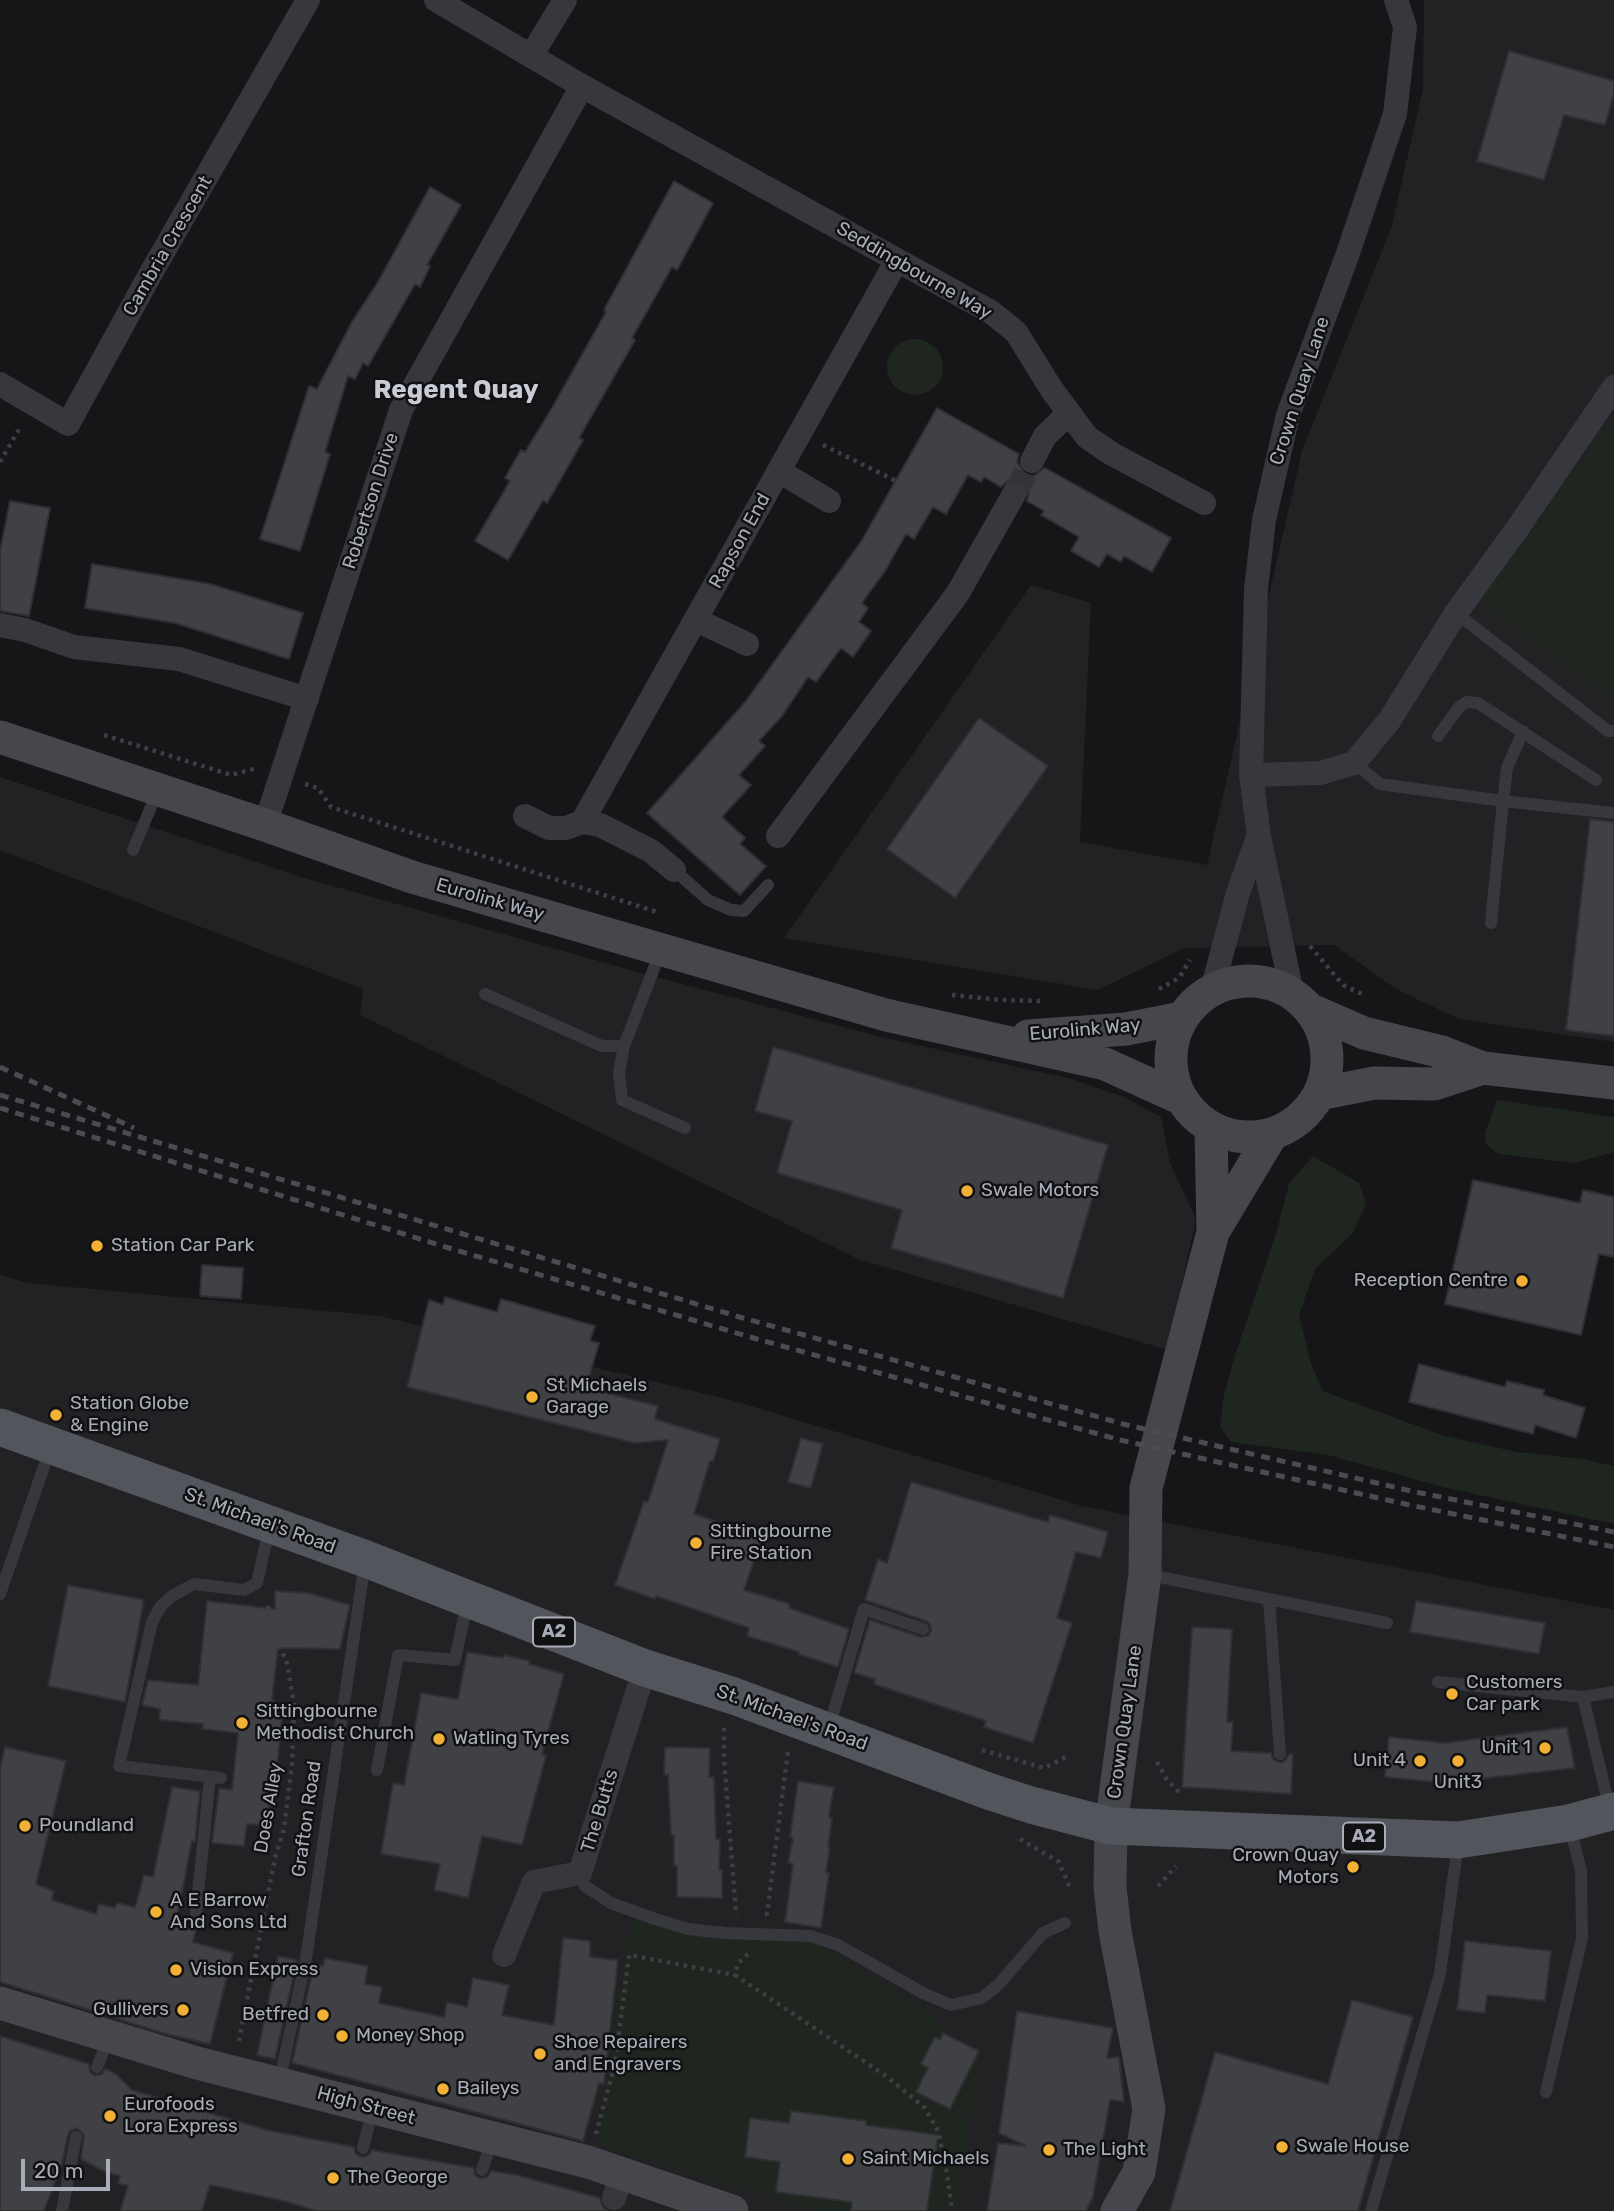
<!DOCTYPE html>
<html>
<head>
<meta charset="utf-8">
<style>
	body { margin:0 }
	#map { position:relative; width:1614px; height:2211px; overflow:hidden; background:#161618; font-family:Rubik,sans-serif }
	canvas { display:block }
	.scale { position:absolute; left:21px; top:2159px; width:89px; height:32px; box-sizing:border-box; border:4px solid #a8adb8; border-top:0; padding-left:9px; font-size:21px; line-height:24px; white-space:nowrap; color:#a8adb8; -webkit-text-stroke:5px #111113; paint-order:stroke }
</style>
</head>
<body>
<div id="map">
<canvas width="1614" height="2211"></canvas>
<div class="scale">20 m</div>
</div>
<script>
const g = document.querySelector('canvas').getContext('2d');
g.lineJoin = 'round';
function fillPath(path, color) { g.fillStyle = color; g.fill(path, 'evenodd'); }
const toPath = rows => new Path2D(rows.map(r => 'M' + r).join(''));
function trace(path, color, width, dash) { g.strokeStyle = color; g.lineWidth = width; g.lineCap = dash ? 'butt' : 'round'; g.setLineDash(dash || []); g.stroke(path); }
function drawText(font, color, halo, rows, align = 'center') {
  g.font = font + ' Rubik,sans-serif'; g.lineWidth = 5; g.setLineDash([]); g.textBaseline = 'middle'; g.strokeStyle = halo; g.fillStyle = color; for (const [text, x, y, turn = 0] of rows) {
    g.save(); g.translate(x, y); g.rotate((+turn || 0) * Math.PI / 180); g.textAlign = isNaN(turn) ? turn : align; if (halo) g.strokeText(text, 0, 0); g.fillText(text, 0, 0); g.restore();
  }
}
const built = toPath([
	[1424,0,1614,0,1614,1042,1459,1019,1396,989,1334,945,1184,948,1098,990,784,938,1031,585,1091,603,1080,842,1207,865,1302,451,1391,229,1423,89],
	[0,777,301,877,641,973,881,1037,1072,1079,1124,1097,1161,1117,1170,1163,1196,1219,1168,1350,858,1259,360,1015,363,989,0,850],
	[0,1275,28,1283,380,1316,731,1400,1082,1506,1614,1610,1614,2211,0,2211]
]);
const green = toPath([
	'887 367a28 28 0 1 1 56 0a28 28 0 1 1-56 0Z',
	[1614,417,1614,694,1611,698,1480,601],
	[1497,1100,1614,1117,1614,1152,1574,1163,1498,1154,1486,1144,1485,1133],
	[1313,1156,1359,1183,1366,1203,1353,1233,1315,1269,1299,1315,1311,1364,1323,1391,1444,1436,1517,1452,1582,1459,1614,1466,1614,1524,1443,1487,1328,1455,1231,1442,1220,1427,1224,1395,1236,1352,1276,1234,1289,1184],
	[636,1918,797,1935,820,1946,928,2009,944,2033,979,2051,983,2036,956,2211,817,2211,597,2145,609,2050,631,1923]
]);
const building = toPath([
	[1509,51,1614,81,1614,94,1605,125,1564,115,1544,180,1477,161,1509,51],
	[674,181,713,203,677,270,672,267,632,338,635,340,579,438,583,440,558,484,547,503,543,500,508,560,475,541,510,481,505,478,521,450,525,452,552,408,606,312,604,310,674,181],
	[430,187,461,205,427,265,430,266,420,287,415,284,368,366,363,363,355,379,348,376,325,452,330,454,300,551,260,539,309,386,317,389,352,322,378,282,430,187],
	[937,408,1019,454,1017,462,1025,474,1033,476,1045,468,1171,538,1152,572,1124,556,1121,562,1107,554,1099,567,1071,551,1079,537,1041,515,1044,511,1027,501,1029,493,1022,481,1013,479,1006,482,1001,487,984,477,981,482,968,475,946,514,933,507,914,539,906,534,885,571,862,603,868,608,859,622,871,631,853,657,841,648,816,682,808,677,782,716,759,741,765,746,739,775,751,785,722,817,745,838,740,844,766,866,740,895,647,813,746,701,862,540,937,408],
	[10,501,50,508,29,616,0,611,0,551,10,501],
	[92,564,210,584,303,613,289,659,175,623,85,608,92,564],
	[979,718,1048,766,955,898,887,849,979,718],
	[1590,819,1614,822,1614,1036,1566,1030,1590,819],
	[773,1047,1108,1145,1063,1298,891,1248,902,1210,777,1173,792,1121,755,1111,773,1047],
	[1473,1180,1580,1203,1583,1190,1614,1197,1614,1257,1599,1254,1581,1335,1445,1304,1473,1180],
	[202,1265,243,1268,241,1299,200,1296,202,1265],
	[445,1297,497,1312,501,1299,595,1326,590,1341,599,1343,586,1388,658,1406,655,1419,720,1439,713,1462,710,1461,694,1514,762,1537,744,1590,790,1604,789,1608,849,1629,838,1667,798,1654,799,1652,747,1636,749,1628,656,1596,655,1599,615,1585,644,1501,648,1502,668,1440,635,1443,407,1387,429,1300,443,1305,445,1297],
	[1419,1364,1505,1387,1507,1381,1544,1390,1543,1395,1585,1408,1576,1438,1535,1425,1533,1434,1409,1402,1419,1364],
	[801,1438,823,1444,811,1488,788,1482,801,1438],
	[911,1482,1048,1522,1050,1515,1108,1532,1101,1558,1076,1552,1057,1618,1072,1623,1033,1743,984,1727,986,1721,874,1684,875,1679,854,1673,870,1620,921,1637,928,1636,931,1631,930,1624,926,1621,865,1600,878,1559,887,1563,911,1482],
	[68,1585,144,1600,125,1702,48,1686,68,1585],
	[275,1591,309,1593,350,1605,340,1649,278,1648,272,1699,277,1703,282,1717,273,1807,269,1806,265,1826,247,1824,244,1846,212,1843,219,1788,232,1790,238,1733,202,1729,203,1724,159,1720,160,1709,142,1705,148,1680,198,1685,207,1601,275,1609,275,1591],
	[1416,1601,1545,1623,1539,1654,1410,1632,1416,1601],
	[1192,1627,1232,1629,1227,1722,1233,1722,1231,1751,1271,1753,1273,1759,1280,1763,1285,1761,1289,1754,1293,1754,1291,1794,1182,1787,1192,1627],
	[467,1652,503,1658,504,1655,530,1661,529,1664,564,1674,542,1754,546,1756,522,1845,482,1836,468,1898,434,1890,440,1864,381,1854,393,1783,404,1785,421,1693,458,1699,467,1652],
	[1567,1727,1575,1768,1443,1783,1385,1777,1389,1737,1444,1743,1567,1727],
	[5,1747,66,1761,36,1884,54,1891,52,1900,96,1914,99,1904,115,1908,117,1903,135,1907,144,1875,153,1877,172,1787,200,1791,195,1842,192,1841,177,1918,198,1921,193,1942,233,1953,210,2044,166,2034,0,1982,0,1768,5,1747],
	[665,1747,710,1748,709,1777,714,1777,716,1839,720,1839,719,1870,722,1870,722,1898,677,1897,677,1866,674,1866,674,1835,671,1835,668,1775,664,1775,665,1747],
	[798,1781,834,1787,829,1817,832,1818,828,1847,830,1847,826,1872,829,1873,821,1928,785,1922,793,1864,788,1863,793,1838,790,1837,798,1781],
	[563,1938,590,1941,590,1957,618,1960,604,2084,599,2083,583,2141,292,2063,314,1964,323,1966,325,1958,368,1966,365,1984,382,1987,379,2003,444,2017,447,2002,467,2007,473,1978,509,1985,502,2015,554,2025,563,1938],
	[1465,1941,1551,1951,1545,2001,1487,1995,1485,2013,1457,2010,1465,1941],
	[278,1956,297,1960,275,2059,257,2055,278,1956],
	[1352,2000,1413,2017,1358,2211,1170,2211,1215,2052,1328,2084,1352,2000],
	[1017,2011,1113,2028,1107,2058,1119,2057,1124,2102,1110,2100,1093,2197,1086,2211,987,2211,998,2143,1026,2146,999,2133,1017,2011],
	[943,2033,979,2051,950,2109,916,2092,928,2068,921,2064,935,2037,940,2040,943,2033],
	[0,2036,89,2064,90,2072,94,2075,102,2074,105,2069,108,2070,116,2074,132,2090,267,2130,354,2147,356,2154,362,2157,369,2155,372,2150,474,2168,475,2175,480,2178,487,2177,491,2171,517,2175,600,2198,603,2207,607,2211,316,2211,284,2201,210,2185,202,2211,120,2211,128,2186,118,2183,120,2176,105,2172,81,2159,84,2135,77,2128,70,2131,68,2135,62,2164,44,2211,0,2211,0,2036],
	[791,2111,866,2121,866,2125,938,2135,927,2211,851,2211,852,2202,776,2192,780,2162,745,2157,750,2118,789,2123,791,2111]
]);
const streetTunnel = toPath([
	[1014,494,1032,461]
]);
const path = toPath([
	[823,445,896,481],
	[0,462,21,426],
	[104,735,231,775,257,768],
	[305,784,318,788,331,807,657,912],
	[1310,946,1343,985,1362,994],
	[1159,989,1179,978,1190,960],
	[952,995,1001,1000,1044,1001],
	[724,1728,724,1758,736,1913,738,1913],
	[982,1750,1044,1768,1070,1755],
	[1157,1762,1167,1780,1180,1793],
	[1020,1839,1059,1862,1070,1888],
	[1158,1886,1176,1866],
	[765,1914,767,1914,788,1751],
	[748,1954,738,1963,735,1975,886,2076,925,2108,938,2131,946,2167,952,2211],
	[239,2041,275,1858,284,1829,292,1765,294,1705,287,1663,268,1620,268,1602],
	[596,2134,615,2064,629,1955,735,1975]
]);
const lane = toPath([
	[1456,613,1608,731,1614,731],
	[1523,731,1507,768,1503,801,1614,813],
	[1438,736,1459,707,1467,702,1478,703,1596,780],
	[1354,763,1380,784,1503,801,1491,923],
	[133,850,158,790],
	[674,870,708,900,731,910,744,911,768,885],
	[485,994,602,1046,624,1046,661,950],
	[624,1046,619,1073,622,1100,685,1128],
	[1145,1574,1387,1623],
	[0,1594,50,1449],
	[1269,1600,1280,1754],
	[1438,1682,1583,1697,1610,1810],
	[1583,1697,1614,1692],
	[829,1727,864,1609,923,1629],
	[377,1770,398,1655,455,1660,467,1603],
	[221,1778,119,1766,152,1622,161,1606,172,1596,194,1584,244,1590,257,1583,269,1529],
	[580,1873,585,1886,611,1903,655,1919,688,1929,725,1933,811,1936,838,1945,923,1993,951,2005,982,1998,999,1984,1043,1933,1065,1923],
	[196,1913,210,1777],
	[97,2067,109,2037],
	[279,2083,306,1959,365,1562],
	[1546,2092,1582,1938,1581,1871,1570,1827],
	[363,2148,373,2108],
	[482,2170,492,2140],
	[62,2211,76,2137],
	[1371,2211,1440,1974,1458,1844]
]);
const street = toPath([
	[436,0,582,86,991,312,1016,332,1052,390,1087,437,1112,454,1204,503],
	[531,56,565,0],
	[0,384,68,424,151,273,308,0],
	[1032,461,1045,436,1068,414],
	[779,471,829,501],
	[696,620,747,644],
	[0,625,25,630,74,647,179,659,307,699],
	[1251,775,1320,773,1354,763,1389,721,1456,613,1517,529,1614,387],
	[525,816,549,828,566,828,582,822,600,825,651,851,674,870],
	[582,822,897,260],
	[265,825,401,410,582,86],
	[778,836,958,593,1014,494],
	[1212,990,1238,893,1258,837],
	[1292,993,1259,836,1251,775,1256,589,1264,520,1288,415,1347,256,1395,114,1405,27,1396,0],
	[504,1955,534,1882,580,1873,645,1668],
	[614,2198,622,2173]
]);
const secondary = toPath([
	[0,737,265,825,412,877,886,1015,1105,1064,1180,1098],
	'1171 1059a78 78 0 1 1 156 0a78 78 0 1 1-156 0Z',
	[1309,1009,1364,1033,1442,1052,1483,1068,1614,1083],
	[1028,1036,1126,1029,1182,1018],
	[1319,1094,1374,1083,1434,1084,1483,1068],
	[1213,1232,1272,1134],
	[0,2003,197,2063,588,2162,732,2211],
	[1117,2211,1139,2172,1149,2109,1115,1931,1110,1887,1111,1826,1145,1574,1146,1488,1213,1232,1211,1128]
]);
const primary = toPath([
	[0,1427,366,1559,645,1668,734,1696,988,1791,1031,1805,1111,1826,1458,1840,1569,1823,1614,1811]
]);
const rail = toPath([
	[0,1067,134,1128],
	[0,1095,743,1318,1127,1425,1411,1491,1614,1532],
	[0,1108,449,1248,757,1339,1120,1440,1405,1504,1614,1547]
]);
const markers = [
	[967,1191,7,"#f2b134"],
	[97,1246,7,"#f2b134"],
	[1522,1281,7,"#f2b134"],
	[532,1397,7,"#f2b134"],
	[56,1415,7,"#f2b134"],
	[696,1543,7,"#f2b134"],
	[1452,1694,7,"#f2b134"],
	[242,1723,7,"#f2b134"],
	[439,1739,7,"#f2b134"],
	[1545,1748,7,"#f2b134"],
	[1420,1761,7,"#f2b134"],
	[1458,1761,7,"#f2b134"],
	[25,1826,7,"#f2b134"],
	[1353,1867,7,"#f2b134"],
	[156,1912,7,"#f2b134"],
	[176,1970,7,"#f2b134"],
	[183,2010,7,"#f2b134"],
	[323,2015,7,"#f2b134"],
	[342,2036,7,"#f2b134"],
	[540,2054,7,"#f2b134"],
	[443,2089,7,"#f2b134"],
	[110,2116,7,"#f2b134"],
	[1282,2147,7,"#f2b134"],
	[1049,2150,7,"#f2b134"],
	[848,2159,7,"#f2b134"],
	[333,2178,7,"#f2b134"]
];
const shields = [
	[554,1632,42],
	[1364,1837,42]
];
const shieldNames = [
	["A2",554,1632],
	["A2",1364,1837]
];
const streetNames = [
	["Cambria Crescent",168,246,-60],
	["Seddingbourne Way",914,271,30],
	["Crown Quay Lane",1300,391,-72],
	["Robertson Drive",371,501,-72],
	["Rapson End",740,541,-61],
	["Eurolink Way",490,900,16],
	["Eurolink Way",1085,1030,-5],
	["St. Michael's Road",260,1521,20],
	["St. Michael's Road",792,1718,20],
	["Crown Quay Lane",1125,1722,-82],
	["Does Alley",269,1808,-80],
	["The Butts",600,1811,-73],
	["Grafton Road",307,1819,-82],
	["High Street",366,2106,15]
];
const poiNames = [
	["Swale Motors",981,1191],
	["Station Car Park",111,1246],
	["Reception Centre",1508,1281,"right"],
	["St Michaels",546,1386],
	["Garage",546,1408],
	["Station Globe",70,1404],
	["& Engine",70,1426],
	["Sittingbourne",710,1532],
	["Fire Station",710,1554],
	["Customers",1466,1683],
	["Car park",1466,1705],
	["Sittingbourne",256,1712],
	["Methodist Church",256,1734],
	["Watling Tyres",453,1739],
	["Unit 1",1531,1748,"right"],
	["Unit 4",1406,1761,"right"],
	["Unit3",1458,1783,"center"],
	["Poundland",39,1826],
	["Crown Quay",1339,1856,"right"],
	["Motors",1339,1878,"right"],
	["A E Barrow",170,1901],
	["And Sons Ltd",170,1923],
	["Vision Express",190,1970],
	["Gullivers",169,2010,"right"],
	["Betfred",309,2015,"right"],
	["Money Shop",356,2036],
	["Shoe Repairers",554,2043],
	["and Engravers",554,2065],
	["Baileys",457,2089],
	["Eurofoods",124,2105],
	["Lora Express",124,2127],
	["Swale House",1296,2147],
	["The Light",1063,2150],
	["Saint Michaels",862,2159],
	["The George",347,2178]
];
const districtNames = [
	["Regent Quay",456,390]
];
fillPath(built, '#222225');
fillPath(green, '#1e261f');
fillPath(building, '#404145');
trace(building, '#303034', 2);
trace(streetTunnel, '#333438', 24, [24, 12]);
trace(path, '#3d3f44', 4.5, [3.5, 5]);
trace(lane, '#37383d', 12);
trace(street, '#37383d', 24);
trace(secondary, '#45474d', 33);
trace(primary, '#53555c', 37);
trace(rail, '#4a4c52', 5, [9, 7]);
for (const [x, y, r, color] of markers) { const dot = new Path2D(); dot.arc(x, y, r, 0, 2 * Math.PI); g.fillStyle = color; g.fill(dot); trace(dot, '#111113', 2.5); }
for (const [x, y, w] of shields) { const box = new Path2D(); box.roundRect(x - w / 2, y - 14.5, w, 29, 5); g.fillStyle = '#111113'; g.fill(box); trace(box, '#a8adb8', 2); }
drawText('bold 18px', '#a8adb8', null, shieldNames);
drawText('19px', '#a8adb8', '#111113', streetNames);
drawText('19px', '#a8adb8', '#111113', poiNames, 'left');
drawText('bold 26px', '#c9ccd4', '#111113', districtNames);
</script>
</body>
</html>
